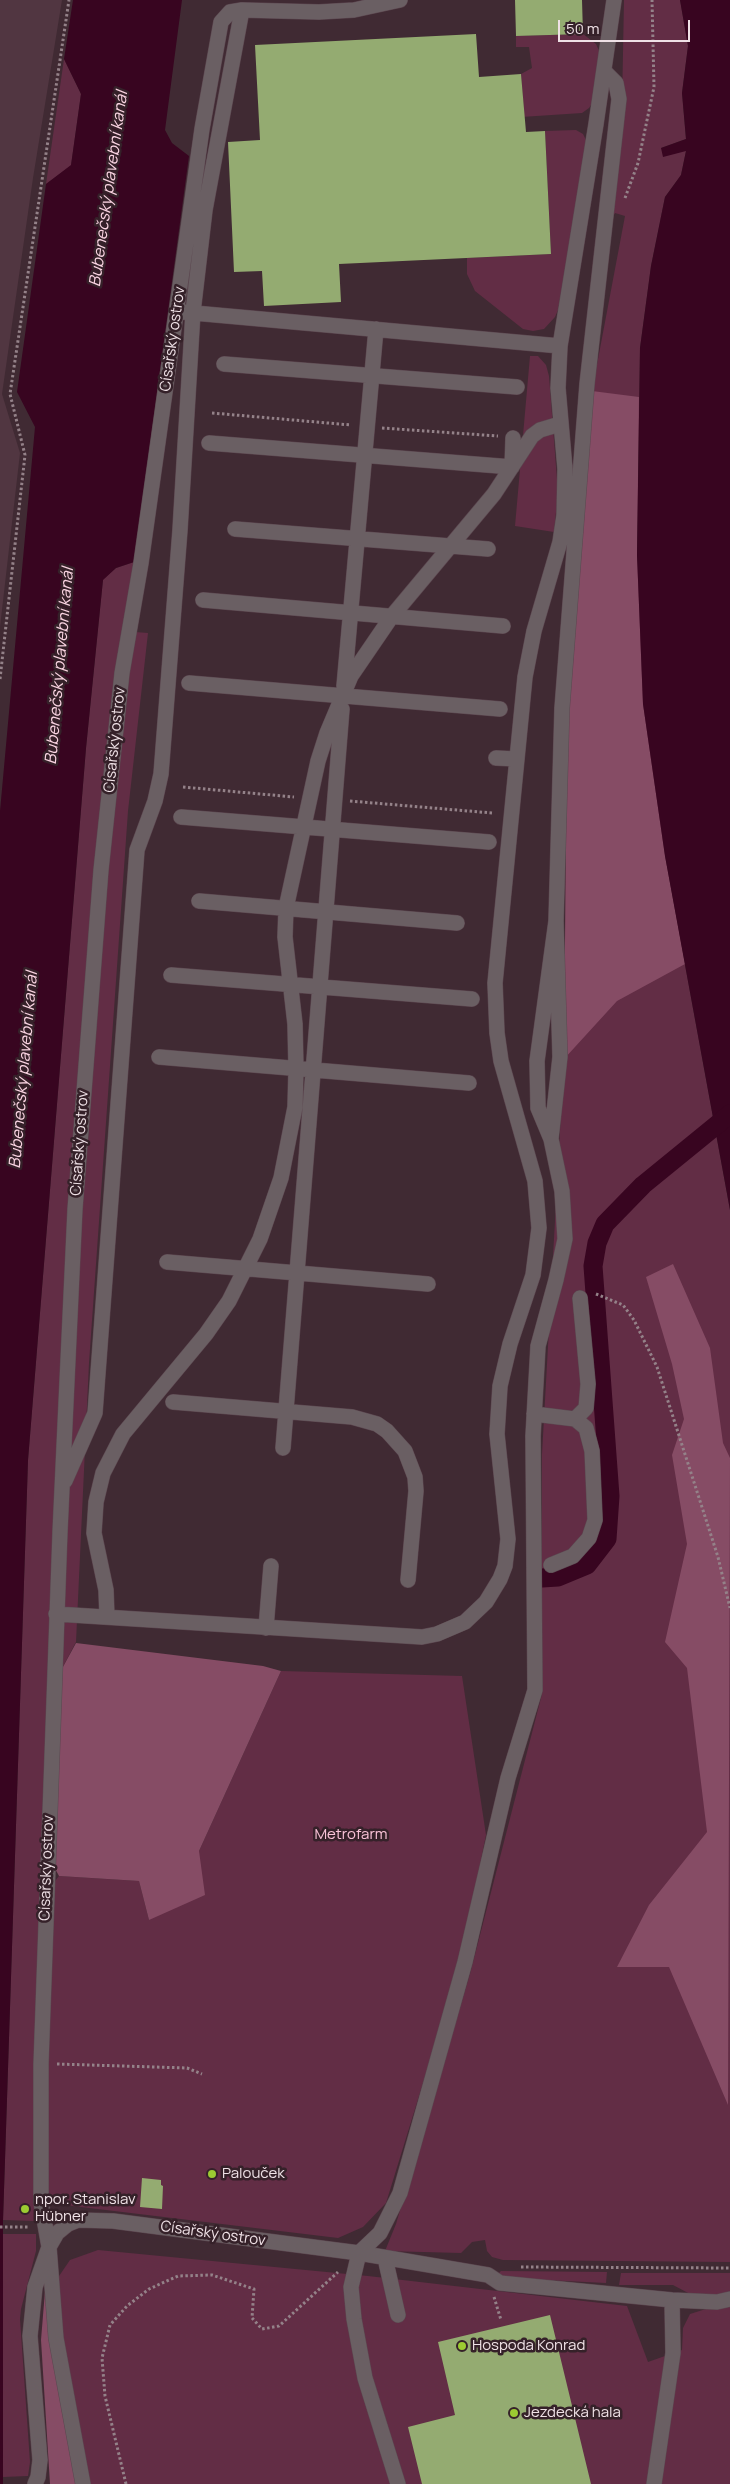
<!DOCTYPE html>
<html>
<head>
<meta charset="utf-8">
<style>
	body { margin:0 }
	#map { position:relative; width:730px; height:2484px; overflow:hidden; background:#402a33; font-family:Manrope,sans-serif }
	canvas { display:block }
	.scale { position:absolute; left:558px; top:20px; width:132px; height:22px; box-sizing:border-box; border:2px solid #efe1e6; border-top:0; padding-left:6px; font-size:15px; line-height:18px; white-space:nowrap; color:#efe1e6; -webkit-text-stroke:4px #352129; paint-order:stroke }
</style>
</head>
<body>
<div id="map">
<canvas width="730" height="2484"></canvas>
<div class="scale">50 m</div>
</div>
<script>
const g = document.querySelector('canvas').getContext('2d');
g.lineJoin = 'round';
function fillPath(path, color) { g.fillStyle = color; g.fill(path, 'evenodd'); }
const toPath = rows => new Path2D(rows.map(r => 'M' + r).join(''));
function trace(path, color, width, dash) { g.strokeStyle = color; g.lineWidth = width; g.lineCap = dash ? 'butt' : 'round'; g.setLineDash(dash || []); g.stroke(path); }
function drawText(font, color, halo, rows, align = 'center') {
  g.font = font + ' Manrope,sans-serif'; g.lineWidth = 5; g.setLineDash([]); g.textBaseline = 'middle'; g.strokeStyle = halo; g.fillStyle = color; for (const [text, x, y, turn = 0] of rows) {
    g.save(); g.translate(x, y); g.rotate((+turn || 0) * Math.PI / 180); g.textAlign = isNaN(turn) ? turn : align; if (halo) g.strokeText(text, 0, 0); g.fillText(text, 0, 0); g.restore();
  }
}
const built = toPath([
	[0,0,62,0,33,178,2,394,20,453,0,627]
]);
const green = toPath([
	[624,0,680,0,688,46,682,93,686,139,661,148,686,151,681,175,665,197,651,266,640,348,637,555,665,856,730,1210,730,2262,503,2260,492,2257,487,2251,485,2240,472,2242,461,2253,385,2251,396,2224,470,1974,542,1694,542,1454,564,1059,592,391,625,216,615,213,610,221,622,105],
	[583,34,596,44,600,53,593,102,589,108,582,113,491,119,498,114,524,111,521,74,532,68,529,47,516,47,516,36],
	[64,59,81,94,71,166,46,184],
	[576,130,583,134,587,142,558,310,555,317,544,329,533,331,523,329,475,291,467,274,467,258,551,254,545,131],
	[530,356,538,356,546,365,549,376,558,492,554,532,515,526],
	[134,562,122,631,148,633,128,811,89,1363,76,1642,58,1676,38,2064,34,2221,3,2220,28,1460,86,748,103,579,116,568],
	[281,1671,462,1676,486,1835,468,1923,451,1992,386,2203,363,2227,338,2238,56,2204,46,2194,46,2066,52,1885,59,1876,139,1881,149,1920,199,1851],
	[3,2234,36,2234,36,2251,21,2309,20,2319,30,2462,28,2476,3,2477],
	[98,2250,368,2276,627,2306,648,2362,682,2350,683,2328,690,2314,709,2308,730,2306,730,2484,87,2484,62,2337,57,2279,70,2260],
	[501,2271,607,2272,606,2283,504,2278,498,2274],
	[621,2273,730,2273,730,2294,717,2297,692,2295,673,2285,619,2285]
]);
const forest = toPath([
	[592,391,639,397,637,555,643,704,665,856,685,964,617,1001,564,1059,567,708],
	[673,1264,710,1348,723,1443,730,1458,728,2105,669,1967,617,1967,649,1905,707,1832,687,1668,665,1642,687,1544,672,1455,684,1419,672,1364,646,1277],
	[76,1643,263,1666,281,1671,199,1851,205,1895,149,1920,139,1881,59,1876,50,1859,58,1676],
	[45,2291,49,2292,80,2484,50,2484,41,2340]
]);
const water = toPath([
	[73,0,182,0,165,130,172,143,189,156,134,562,116,568,103,580,86,748,28,1460,3,2220,3,2484,0,2484,0,811,35,427,17,392,46,184,71,165,81,94,64,59],
	[680,0,730,0,730,1210,665,856,643,704,637,555,640,348,651,266,665,197,681,175,686,151,663,157,661,148,686,139,682,93,688,46]
]);
const canal = toPath([
	[542,1578,558,1577,587,1565,607,1539,610,1496,593,1266,597,1243,605,1224,643,1185,730,1114]
]);
const building = toPath([
	[515,0,582,0,583,34,516,36],
	[476,34,479,77,521,74,526,132,545,131,551,254,339,264,341,302,264,306,262,271,234,272,228,142,260,140,255,45],
	[142,2178,161,2180,161,2185,163,2186,162,2209,140,2207],
	[550,2315,591,2484,422,2484,408,2427,455,2415,438,2342]
]);
const path = toPath([
	[625,198,638,163,654,87,652,0],
	[212,413,351,425],
	[382,428,498,436],
	[0,679,25,455,10,394,69,0],
	[183,787,294,797],
	[350,801,492,813],
	[596,1294,623,1305,634,1320,657,1367,718,1557,730,1608],
	[57,2064,187,2068,202,2074],
	[0,2227,29,2227],
	[521,2267,730,2268],
	[494,2297,501,2320],
	[126,2484,105,2396,102,2358,110,2325,127,2306,149,2289,178,2276,212,2275,254,2289,252,2318,262,2329,279,2326,338,2272]
]);
const minor = toPath([
	[183,312,560,346],
	[224,364,517,387],
	[209,443,512,467,513,438],
	[235,529,488,549],
	[203,600,503,626],
	[189,683,500,709],
	[344,686,376,329],
	[496,758,517,759],
	[181,817,489,842],
	[199,901,457,923],
	[556,921,537,1061,538,1108,551,1139,560,1057,556,921,562,708,587,384,619,99,616,83,604,71],
	[171,975,472,999],
	[159,1057,469,1083],
	[167,1262,428,1284],
	[173,1402,352,1417,377,1424,387,1431,405,1451,415,1477,416,1491,408,1580],
	[534,1414,575,1419,586,1428,592,1451,595,1520,589,1538,573,1556,551,1565],
	[575,1419,586,1408,588,1384,580,1298],
	[283,1448,342,709],
	[65,1481,95,1413,137,850,155,801,161,774,180,530,193,312,205,210,242,10],
	[56,1614,422,1637,437,1634,465,1622,486,1602,500,1579,505,1566,508,1539,497,1434,500,1386,510,1344,533,1275,539,1228,535,1181,501,1061,497,1033,495,983,525,677,534,631,560,542,564,515,565,469,558,388,560,346,596,124,614,0],
	[107,1617,106,1590,94,1533,96,1502,103,1473,123,1434,206,1334,229,1301,260,1239,281,1178,295,1107,296,1069,295,1024,285,937,286,908,318,761,327,733,351,676,392,616,494,494,532,436,540,430,560,424],
	[266,1628,271,1566],
	[385,2258,398,2315],
	[35,2484,38,2477,40,2460,30,2336,35,2287,49,2247,57,2233,68,2224,78,2220,113,2221,359,2253,488,2275,500,2283,672,2300,717,2302,730,2299],
	[83,2484,56,2338,49,2247,41,2202,41,2064,60,1532,75,1209,101,870,122,673,141,563,202,129,221,22,230,12,242,10,319,12,354,10,400,0],
	[398,2484,365,2378,354,2319,351,2287,359,2253,380,2233,400,2193,465,1962,508,1778,535,1690,533,1436,538,1346,556,1280,565,1239,562,1191,551,1139],
	[654,2484,673,2353,672,2300]
]);
const markers = [
	[212,2174,5,"#9ccb32"],
	[25,2209,5,"#9ccb32"],
	[462,2346,5,"#9ccb32"],
	[514,2413,5,"#9ccb32"]
];
const streetNames = [
	["Císařský ostrov",173,339,-82],
	["Císařský ostrov",115,740,-84],
	["Císařský ostrov",80,1143,-86],
	["Císařský ostrov",47,1868,-88],
	["Císařský ostrov",213,2234,8]
];
const parkNames = [
	["Metrofarm",351,1835]
];
const poiNames = [
	["Palouček",222,2174],
	["npor. Stanislav",35,2200],
	["Hübner",35,2217],
	["Hospoda Konrad",472,2346],
	["Jezdecká hala",524,2413]
];
const waterNames = [
	["Bubenečský plavební kanál",109,189,-82],
	["Bubenečský plavební kanál",60,666,-85],
	["Bubenečský plavební kanál",24,1070,-85]
];
fillPath(built, '#513641');
fillPath(green, '#622d45');
fillPath(forest, '#864c65');
fillPath(water, '#380520');
trace(canal, '#380520', 19);
fillPath(building, '#94ab71');
trace(minor, '#5c4750', 16);
trace(path, '#948289', 3, [2.5, 2.5]);
trace(minor, '#6a5f63', 15);
for (const [x, y, r, color] of markers) { const dot = new Path2D(); dot.arc(x, y, r, 0, 2 * Math.PI); g.fillStyle = color; g.fill(dot); trace(dot, '#352129', 2); }
drawText('15px', '#efe1e6', '#352129', streetNames);
drawText('15px', '#f9c2d7', '#352129', parkNames);
drawText('15px', '#efe1e6', '#352129', poiNames, 'left');
drawText('italic 16px', '#fbd5e3', '#352129', waterNames);
</script>
</body>
</html>
